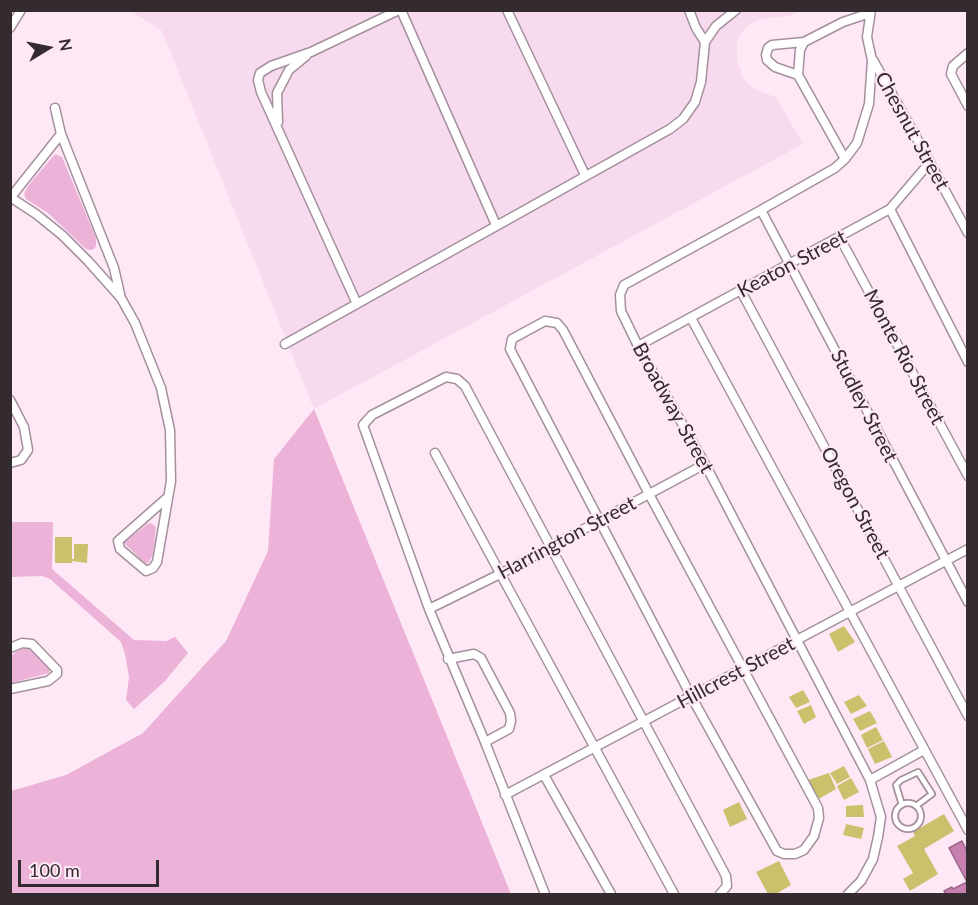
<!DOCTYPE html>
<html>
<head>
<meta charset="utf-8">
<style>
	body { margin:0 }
	#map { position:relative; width:978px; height:905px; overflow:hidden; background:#fee8f6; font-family:Lato,sans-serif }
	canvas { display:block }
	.frame { position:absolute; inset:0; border:12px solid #332b30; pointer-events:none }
	.north { position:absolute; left:18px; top:18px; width:60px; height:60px; -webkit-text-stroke:4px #fee8f6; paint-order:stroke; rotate:80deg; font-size:16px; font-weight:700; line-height:24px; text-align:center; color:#332b30 }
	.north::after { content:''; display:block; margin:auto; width:21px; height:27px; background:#332b30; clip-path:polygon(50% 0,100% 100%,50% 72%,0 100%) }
	.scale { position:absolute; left:18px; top:860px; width:141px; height:27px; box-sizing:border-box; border:3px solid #332b30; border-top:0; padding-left:8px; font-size:18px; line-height:21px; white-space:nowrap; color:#332b30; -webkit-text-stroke:4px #fee8f6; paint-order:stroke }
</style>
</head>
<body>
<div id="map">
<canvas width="978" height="905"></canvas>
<div class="frame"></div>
<div class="north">N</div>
<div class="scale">100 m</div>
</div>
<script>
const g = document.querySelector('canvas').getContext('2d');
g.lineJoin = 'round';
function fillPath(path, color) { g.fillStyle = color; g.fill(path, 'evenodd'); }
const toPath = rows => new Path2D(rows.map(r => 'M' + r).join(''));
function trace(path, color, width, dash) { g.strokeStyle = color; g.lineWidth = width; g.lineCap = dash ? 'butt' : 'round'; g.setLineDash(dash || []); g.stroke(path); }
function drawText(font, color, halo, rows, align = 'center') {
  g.font = font + ' Lato,sans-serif'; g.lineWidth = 4.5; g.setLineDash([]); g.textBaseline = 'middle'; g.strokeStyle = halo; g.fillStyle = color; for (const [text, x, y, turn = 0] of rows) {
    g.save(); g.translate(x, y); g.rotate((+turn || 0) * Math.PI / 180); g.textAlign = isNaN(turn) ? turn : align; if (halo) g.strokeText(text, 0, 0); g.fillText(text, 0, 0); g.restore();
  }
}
const built = toPath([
	[131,11,801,11,789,16,760,19,747,26,737,39,737,60,743,78,752,87,761,92,776,97,803,144,314,409,162,31]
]);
const green = toPath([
	[55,154,62,157,96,238,96,246,94,249,90,250,86,249,48,213,26,199,24,194,28,186],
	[314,409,511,894,11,894,11,791,66,775,143,733,226,641,268,551,274,459],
	[11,522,53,522,52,569,134,640,166,641,175,637,188,653,165,681,134,709,126,700,129,677,125,654,121,642,50,579,42,576,11,577],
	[151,523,156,527,153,554,149,562,146,564,124,543,147,524],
	[21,648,29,649,40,658,50,669,49,673,11,683,11,656]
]);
const water = toPath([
	[962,841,967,851,967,894,946,894,944,891,952,887,953,889,967,882,949,848,962,841]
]);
const building = toPath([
	[55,537,72,537,72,559,74,559,74,544,88,544,87,563,72,561,72,563,55,563],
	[844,626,855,642,838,652,829,634],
	[803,690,810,702,796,708,789,697],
	[859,695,867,706,851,714,844,702],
	[811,705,816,717,804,724,797,711],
	[870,711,877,723,860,731,853,719],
	[876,727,883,740,867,748,861,735],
	[884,741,892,757,875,764,868,749],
	[844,766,850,777,837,784,830,773],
	[829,773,836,789,817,800,808,780],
	[851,778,859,792,844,800,837,786],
	[739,802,747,819,730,827,723,810],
	[863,805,864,817,846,817,846,806],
	[944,814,954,831,924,849,938,874,910,891,903,879,913,873,897,846,915,836,913,832],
	[846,824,864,828,861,839,843,835],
	[779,861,791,885,776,894,768,894,756,872]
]);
const service = toPath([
	'895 816a13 13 0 1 1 26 0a13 13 0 1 1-26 0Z',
	[902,805,896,785,901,780,918,772,932,794,916,806]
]);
const minor = toPath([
	[401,10,496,225],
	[507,10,585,175],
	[689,10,696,28,705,42],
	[10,28,21,10],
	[968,53,953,66,951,74,968,106],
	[873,60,921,146,968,233],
	[798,75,775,67,767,60,766,55,768,48,772,45,804,42],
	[55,108,61,134,114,268,120,294],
	[278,122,277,93,289,70,306,56],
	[845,159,798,75,800,50,804,42,843,22,870,13],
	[10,197,36,214,62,235,88,261,121,298,135,323,161,388,170,430,171,481,157,562,153,568,146,571,120,549,118,541,168,497],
	[11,197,61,134],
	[890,209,968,362],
	[761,210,968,602],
	[840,238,968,476],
	[741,291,968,716],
	[357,304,261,92,258,80,260,73,271,66,311,52,399,10],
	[691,318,968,830],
	[545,321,557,323,563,330,649,494,818,808,819,818,814,836,804,850,795,854,784,854,777,851,691,696,510,349,512,339,545,321],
	[285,344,670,129,683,119,695,102,701,82,705,42,716,26,736,10],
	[638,346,890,209,930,162],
	[10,400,24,427,28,450,21,460,10,463],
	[435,453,674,894],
	[429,609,502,573,705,464],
	[10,648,22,643,32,644,57,670,57,674,48,681,10,689],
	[448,659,474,654,481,658,510,713,511,721,509,729,485,742],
	[544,775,611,894],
	[870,780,924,750],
	[505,795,968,549],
	[545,894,485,742,429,609,363,425,372,415,446,377,457,379,465,386,726,876,727,886,720,894],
	[848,894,861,881,873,859,878,837,881,817,870,780,705,464,638,346,621,311,620,295,624,285,761,210,835,168,845,159,857,143,869,104,872,60,867,37,871,10]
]);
const streetNames = [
	["Chesnut Street",912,131,61],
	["Keaton Street",792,264,-28],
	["Monte Rio Street",904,357,62],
	["Studley Street",864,406,63],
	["Broadway Street",673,408,61],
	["Oregon Street",855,503,62],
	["Harrington Street",567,538,-28],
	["Hillcrest Street",736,673,-28]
];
fillPath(built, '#f7daed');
fillPath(green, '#ecb2d8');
fillPath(water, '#c780b0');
trace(water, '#9b668a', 1.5);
fillPath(building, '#cbc06c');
trace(service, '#a4909d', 8);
trace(minor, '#a4909d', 11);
trace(service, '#fff', 4.5);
trace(minor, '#fff', 8);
drawText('20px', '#332b30', '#fee8f6', streetNames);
</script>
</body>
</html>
